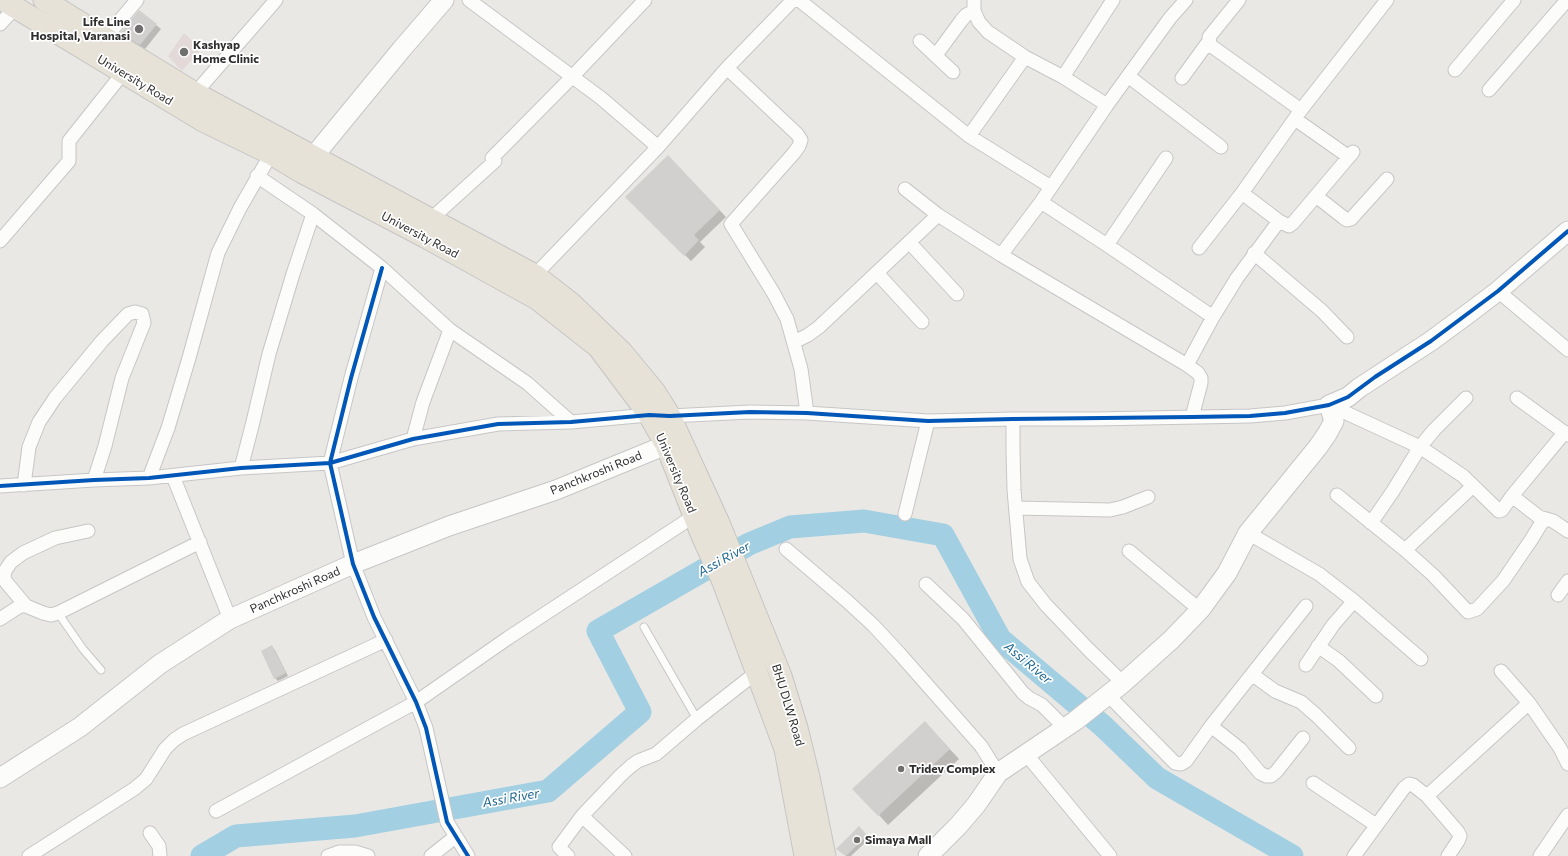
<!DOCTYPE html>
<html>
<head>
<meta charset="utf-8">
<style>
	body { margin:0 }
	canvas { display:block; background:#eae8e5 }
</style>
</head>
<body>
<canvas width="1568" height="856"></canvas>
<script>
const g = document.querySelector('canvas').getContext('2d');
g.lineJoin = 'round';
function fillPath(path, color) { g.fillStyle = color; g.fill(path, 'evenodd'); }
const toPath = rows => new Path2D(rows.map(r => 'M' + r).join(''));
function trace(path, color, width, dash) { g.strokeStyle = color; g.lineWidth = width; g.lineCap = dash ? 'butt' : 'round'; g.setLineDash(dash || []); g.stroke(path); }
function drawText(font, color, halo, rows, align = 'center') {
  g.font = font + ' Commissioner,sans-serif'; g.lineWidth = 3.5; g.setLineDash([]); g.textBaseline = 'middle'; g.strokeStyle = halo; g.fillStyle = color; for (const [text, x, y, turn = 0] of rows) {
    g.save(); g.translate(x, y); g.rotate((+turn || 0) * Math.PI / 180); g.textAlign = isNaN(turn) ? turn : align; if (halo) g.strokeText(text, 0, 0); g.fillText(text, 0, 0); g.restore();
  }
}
const medical = toPath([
	[184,33,201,49,182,71,168,56]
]);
const shadow = toPath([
	[156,25,161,29,145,49,126,37,121,33],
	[668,156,726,217,700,242,705,247,691,261,627,197],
	[272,647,275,650,288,676,278,681,275,678],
	[934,732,959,759,888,825,879,815],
	[859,828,869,839,851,856,846,856,840,851]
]);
const river = toPath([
	[202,856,236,836,355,826,548,791,640,712,598,631,749,544,790,527,864,521,943,535,1000,639,1103,726,1157,778,1292,856]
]);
const building = toPath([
	[139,10,157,24,140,45,120,33],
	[668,155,720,210,694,235,699,240,684,256,625,197],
	[272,645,286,673,274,679,261,651],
	[925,721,950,749,878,816,852,789],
	[859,826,867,835,846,856,836,849]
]);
const lane = toPath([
	[58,613,83,649,101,670],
	[644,627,697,719]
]);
const street = toPath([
	[469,0,601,98,658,147],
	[799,0,969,136],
	[974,0,974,11,979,22,988,32,1025,57,1063,77],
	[1239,0,1209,37,1210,45,1301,110],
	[0,24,15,8],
	[920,41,953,72],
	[101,43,137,0],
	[936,55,961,21,966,15,974,11],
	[1025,57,969,136,1051,187],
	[727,68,797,134,801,140,799,146,794,153,731,224,774,294,787,319,801,369,807,413],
	[1455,70,1514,0],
	[1128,76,1221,147],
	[1182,78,1209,41],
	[1489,90,1567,0],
	[191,98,276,0],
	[1107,105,1063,77,1113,0],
	[1295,119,1349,157],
	[492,158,572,77,645,0],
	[257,176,313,214,382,268,450,330,527,383,571,422],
	[905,189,938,215,1001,255,1187,365,1198,373,1201,378,1201,383,1192,417],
	[1316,196,1344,218,1347,220,1351,219,1387,179],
	[1041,202,1107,245,1213,317],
	[431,219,495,161],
	[1279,221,1289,226,1293,223,1353,152],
	[0,241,69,161,69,141,123,73],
	[909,242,957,294],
	[1107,245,1166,158],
	[1199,248,1242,193],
	[1254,253,1322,311,1347,337],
	[1001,255,1041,202,1107,105,1170,18,1186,0],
	[382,268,351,378,330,463,353,564,374,617,416,702,426,728,447,822,468,856],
	[877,273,922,322],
	[535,275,658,147,727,68,793,0],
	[1498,291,1568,350],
	[794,342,808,335,819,327,938,215],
	[1187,365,1213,317,1237,278,1279,221,1242,193,1301,110,1387,0],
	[1517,398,1568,435],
	[1013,419,1013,449,1014,490,1020,559,1028,582,1046,605,1088,649,1123,683],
	[413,439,423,402,450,330],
	[241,468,252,426,269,354,293,274,313,214],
	[173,476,230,619],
	[149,478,168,428,189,358,218,253,240,208,271,154],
	[24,485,29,447,39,422,55,398,102,341,128,314,135,312,142,314,144,323,122,378,105,446,94,480],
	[0,486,94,480,149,478,241,468,330,463,413,439,498,424,571,422,649,415,670,416,750,412,807,413,928,421,1013,419,1094,419,1250,416,1285,413,1329,405,1420,447,1463,476,1499,511,1502,510,1512,496,1539,517,1553,521,1568,531],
	[1337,495,1405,550,1433,575,1468,612,1477,609,1503,581,1531,540,1544,519],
	[1512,496,1565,432],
	[1016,508,1110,510,1123,507,1148,497],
	[905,514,928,421],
	[1371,523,1393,491,1420,447,1434,430,1466,398],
	[1248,533,1319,574,1354,601,1421,659],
	[786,549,847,601,873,625,899,653,981,746,998,773],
	[1405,550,1473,486],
	[1129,551,1200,610],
	[926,584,963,619,1023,693,1029,698,1042,705,1065,728],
	[1558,595,1568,581],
	[26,606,6,582,4,577,5,571,11,562,23,553,55,538,88,531],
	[0,619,20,606,26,606,43,613,51,615,58,613,200,542],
	[1318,646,1339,661,1376,696],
	[1306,665,1333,625,1354,601],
	[1501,671,1529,703],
	[1253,675,1275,691,1301,702,1316,715,1349,748],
	[1108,695,1175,763,1181,764,1186,761,1211,726,1306,606],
	[1211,726,1240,749,1260,773,1266,776,1271,776,1276,772,1303,738],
	[1026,754,1110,856],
	[1313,783,1376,825],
	[1427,796,1529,703,1560,748,1568,764],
	[216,811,416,702,508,638,694,516],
	[582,816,625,856],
	[150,833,159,846,160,856],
	[29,856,134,789,146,779,165,749,174,740,183,734,386,640],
	[328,856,339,852,355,852,368,856],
	[431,856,455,837],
	[568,856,559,847,582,816,621,775,631,766,638,761,656,754,697,719,757,672],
	[1354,856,1404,788,1409,784,1413,785,1427,796,1458,832,1460,836,1458,841,1448,856],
	[1540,856,1568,815]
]);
const secondary = toPath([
	[304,168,401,50,444,0],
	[0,778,80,727,160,664,230,619,353,564,449,526,556,490,666,445],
	[928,856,958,826,976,805,998,773,1075,721,1123,683,1171,640,1200,610,1227,573,1248,533,1318,447,1327,434,1334,421,1329,405,1348,397,1359,388,1431,341,1465,316,1498,291,1568,231]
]);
const primary = toPath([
	[3,0,203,121,271,154,301,172,425,237,537,299,598,347,649,415,666,445,702,536,723,582,785,749,805,856],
	[44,0,195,93,535,275,571,303,622,352,655,392,670,416,719,523,781,676,797,728,809,777,825,856]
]);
const cycleway = toPath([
	[382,268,351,378,330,463,353,564,374,617,416,702,426,728,447,822,468,856],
	[0,486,94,480,149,478,241,468,330,463,413,439,498,424,571,422,649,415,670,416,750,412,807,413,928,421,1013,419,1192,417,1250,416,1285,413,1329,405,1348,397,1375,377,1431,341,1498,291,1568,231]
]);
const markers = [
	[139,29,5,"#706f6e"],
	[184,52,5,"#706f6e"],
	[901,769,4,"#706f6e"],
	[857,840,4,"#706f6e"]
];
const poiNames = [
	["Life Line",130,22,"right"],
	["Hospital, Varanasi",130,36,"right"],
	["Kashyap",193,45],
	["Home Clinic",193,59],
	["Tridev Complex",909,769],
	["Simaya Mall",865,840]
];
const streetNames = [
	["University Road",135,80,31],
	["University Road",420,235,28],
	["Panchkroshi Road",596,473,-22],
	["University Road",676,473,67],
	["Panchkroshi Road",295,590,-24],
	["BHU DLW Road",788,705,73]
];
const waterNames = [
	["Assi River",724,559,-29],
	["Assi River",1028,663,40],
	["Assi River",511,798,-10]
];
fillPath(medical, '#e2d9d8');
fillPath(shadow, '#0003');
trace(river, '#a2d0e2', 23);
fillPath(building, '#d2d0ce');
trace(lane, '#c7c6c7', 9);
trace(street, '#c7c6c7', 15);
trace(secondary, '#c7c6c7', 21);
trace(primary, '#c6c5c4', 23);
trace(lane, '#fcfcfb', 7);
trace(street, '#fcfcfb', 13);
trace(secondary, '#fcfcfb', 19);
trace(primary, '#e6e2d7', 21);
trace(cycleway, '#0057b8', 4);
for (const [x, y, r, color] of markers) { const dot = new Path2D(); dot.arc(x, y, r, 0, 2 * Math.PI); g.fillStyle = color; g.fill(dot); trace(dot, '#fff', 1.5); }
drawText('bold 12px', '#2e2e2e', '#fff', poiNames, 'left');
drawText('12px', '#2e2e2e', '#fff', streetNames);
drawText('italic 13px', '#1f6790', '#fff', waterNames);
</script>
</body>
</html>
